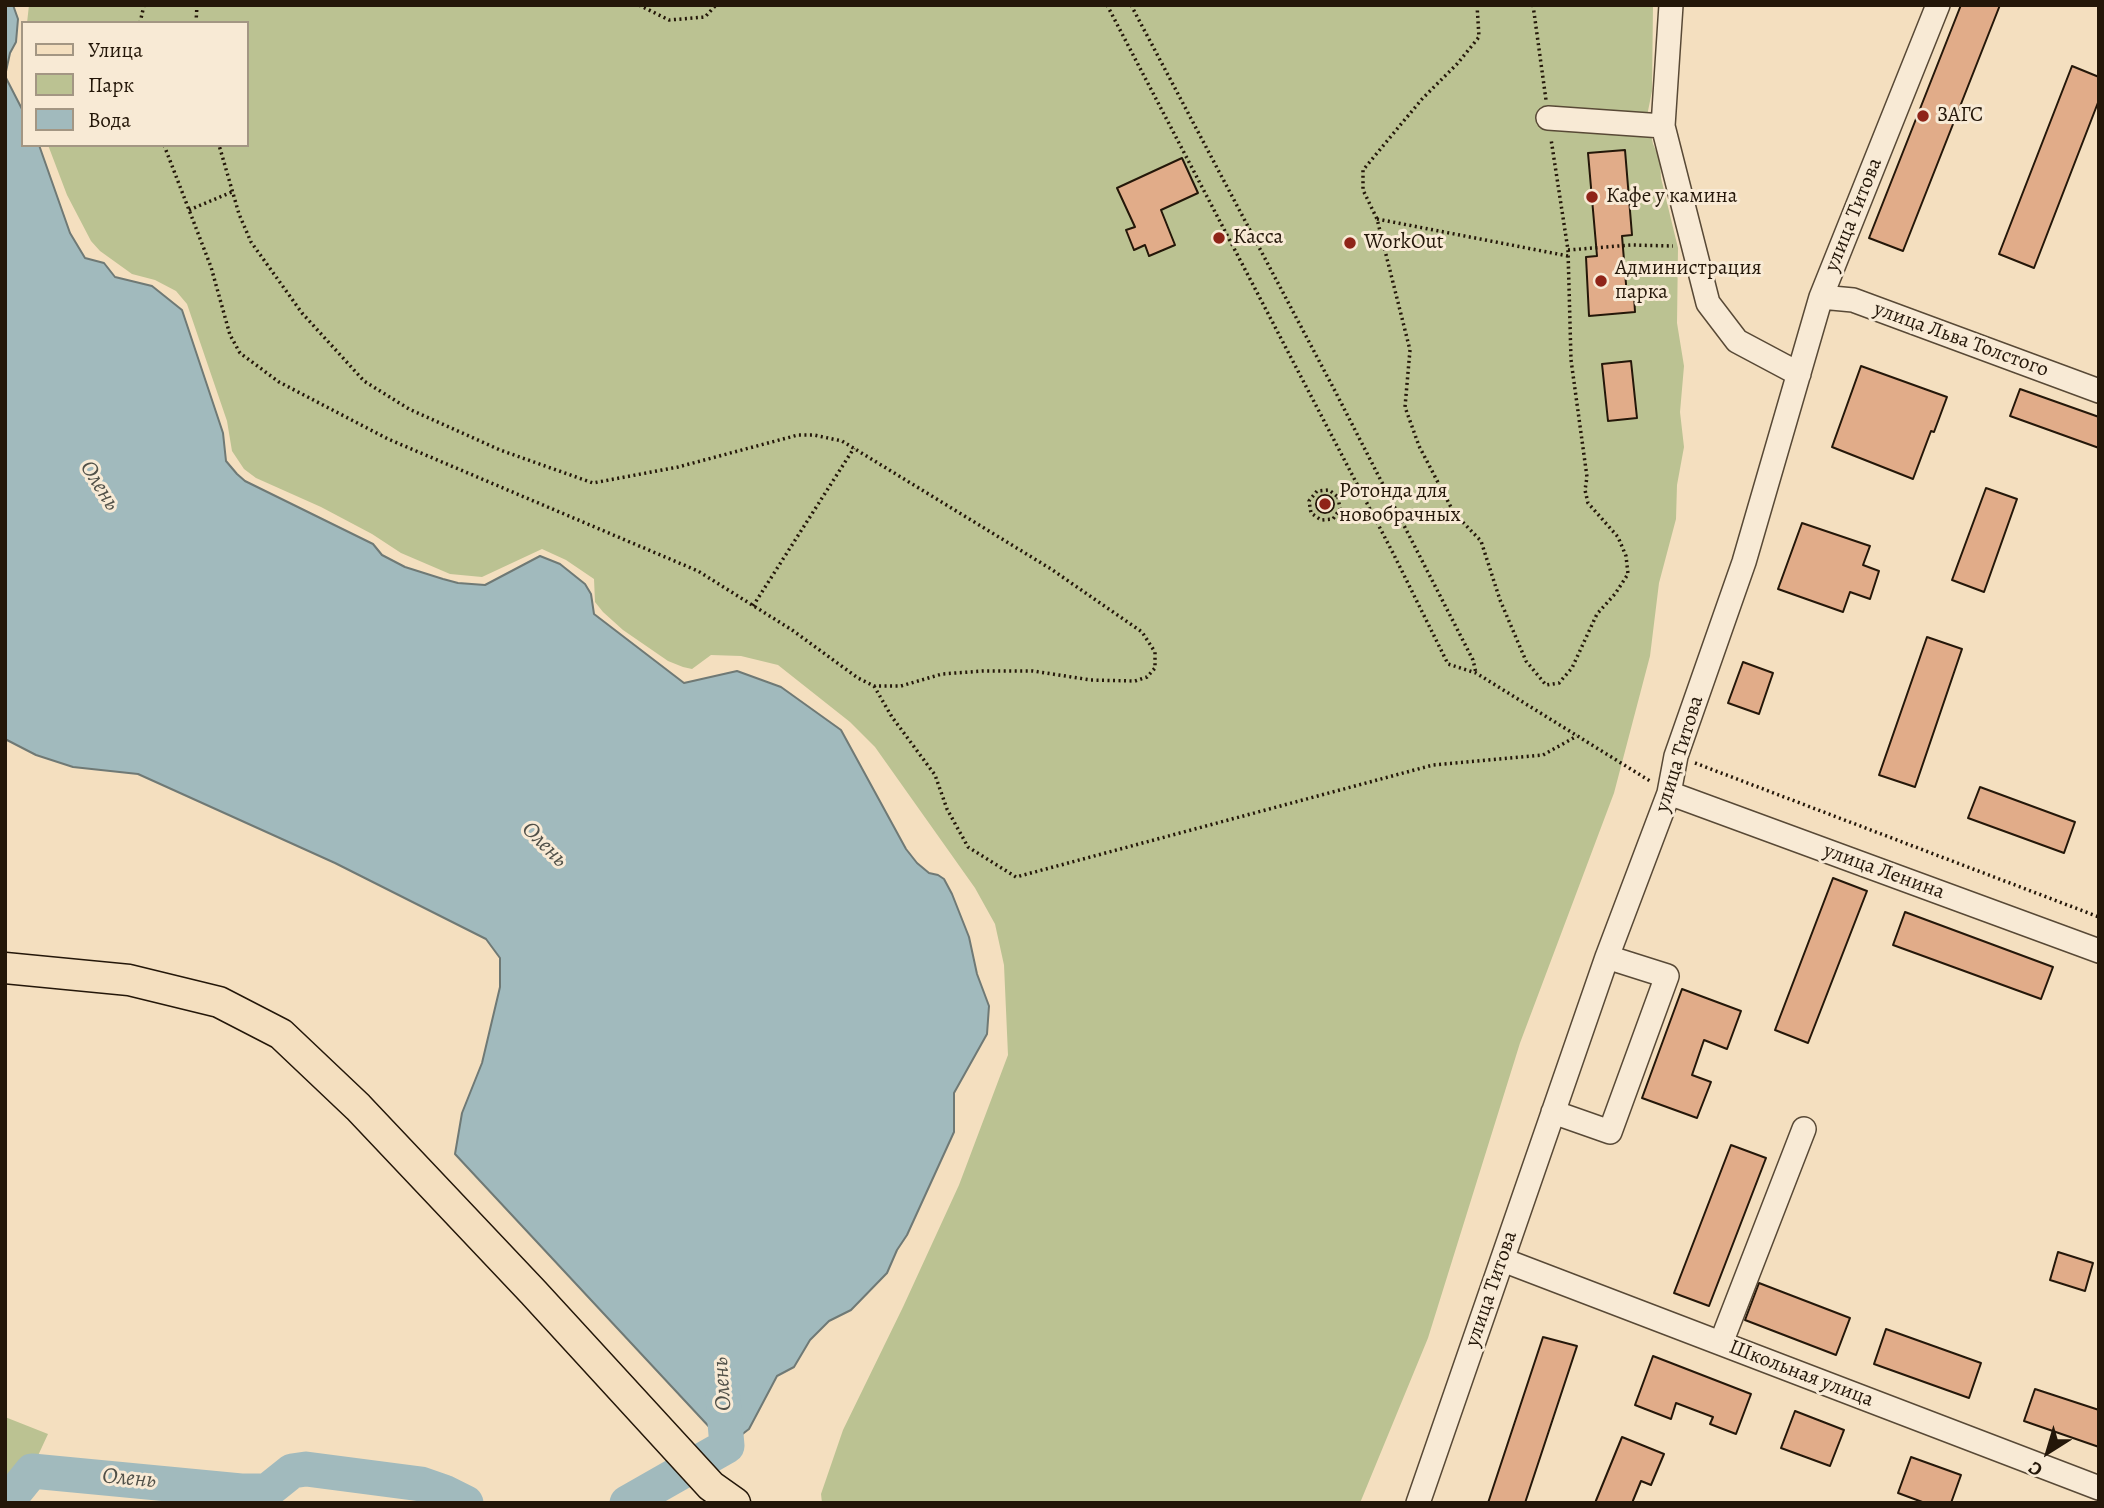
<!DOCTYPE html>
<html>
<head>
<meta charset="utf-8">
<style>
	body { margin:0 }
	#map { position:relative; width:2104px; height:1508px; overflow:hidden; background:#f4dfbf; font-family:Alegreya,serif }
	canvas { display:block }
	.frame { position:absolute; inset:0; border:7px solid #241709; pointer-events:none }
	.legend { position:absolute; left:21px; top:21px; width:228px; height:126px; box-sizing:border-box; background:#f8ead5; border:2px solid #a39683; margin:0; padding:9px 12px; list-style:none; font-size:21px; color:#241709 }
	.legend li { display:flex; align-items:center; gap:14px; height:35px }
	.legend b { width:35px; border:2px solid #a39683 }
	.north { position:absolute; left:2013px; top:1417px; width:70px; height:70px; -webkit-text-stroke:5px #f8ead5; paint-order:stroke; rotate:217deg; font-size:19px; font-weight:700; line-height:28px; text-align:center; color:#241709 }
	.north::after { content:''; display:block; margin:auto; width:24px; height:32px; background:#241709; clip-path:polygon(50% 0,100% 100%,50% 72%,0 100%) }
</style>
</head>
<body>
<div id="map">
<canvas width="2104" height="1508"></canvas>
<div class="frame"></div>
<ul class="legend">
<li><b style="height:9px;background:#f4dfbf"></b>Улица</li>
<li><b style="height:19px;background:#bbc292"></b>Парк</li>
<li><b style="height:19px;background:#a1babd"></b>Вода</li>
</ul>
<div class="north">С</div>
</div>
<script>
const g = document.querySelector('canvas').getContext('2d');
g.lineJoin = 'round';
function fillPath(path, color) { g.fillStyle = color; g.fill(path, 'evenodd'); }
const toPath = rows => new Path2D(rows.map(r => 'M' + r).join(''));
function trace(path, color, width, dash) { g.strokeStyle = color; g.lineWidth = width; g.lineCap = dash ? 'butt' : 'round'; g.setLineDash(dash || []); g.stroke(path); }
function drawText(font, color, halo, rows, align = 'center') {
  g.font = font + ' Alegreya,serif'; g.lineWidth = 6; g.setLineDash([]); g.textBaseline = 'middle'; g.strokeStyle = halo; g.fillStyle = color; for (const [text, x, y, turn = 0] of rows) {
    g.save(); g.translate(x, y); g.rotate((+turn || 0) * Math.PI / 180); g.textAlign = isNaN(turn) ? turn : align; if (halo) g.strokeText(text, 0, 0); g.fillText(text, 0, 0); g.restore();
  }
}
const green = toPath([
	[29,5,1653,5,1652,91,1647,116,1653,144,1660,160,1661,178,1678,248,1677,323,1684,366,1680,412,1684,447,1677,485,1676,519,1659,583,1650,656,1614,793,1520,1043,1428,1338,1360,1503,822,1503,821,1494,843,1430,903,1307,959,1185,1008,1055,1004,965,995,924,975,888,875,747,850,722,778,665,741,656,711,655,692,669,683,667,668,661,623,630,603,612,595,602,594,579,566,560,542,549,482,577,450,574,401,553,372,534,321,507,256,478,244,469,232,451,227,421,187,304,176,291,155,280,132,274,100,251,91,241,67,195,48,145,247,145,247,23,27,23],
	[5,1417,48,1434,16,1503,5,1503]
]);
const water = toPath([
	[5,5,13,5,18,19,16,42,10,53,5,76,23,111,23,145,39,145,70,233,85,258,104,263,115,277,152,286,182,310,223,433,226,461,237,474,245,481,373,544,382,555,405,567,443,579,458,583,485,585,540,556,560,564,585,584,591,594,594,614,684,683,737,671,781,687,841,730,906,849,917,863,929,873,938,875,944,879,952,894,969,937,977,974,989,1006,987,1034,954,1093,954,1132,907,1235,897,1250,887,1273,851,1310,829,1321,810,1340,794,1367,777,1376,749,1429,727,1446,455,1154,462,1113,482,1063,500,987,500,958,486,939,335,863,138,774,73,767,36,755,5,739,5,5]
]);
const river = toPath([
	[6,1503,32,1471,241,1491,267,1491,292,1471,306,1469,421,1484,444,1492,466,1503],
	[627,1503,727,1446,723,1399]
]);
const building = toPath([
	[1961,5,2000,5,1903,251,1869,238,1961,5],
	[2072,66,2099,77,2099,100,2034,268,1999,254,2072,66],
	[1625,150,1632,235,1622,236,1627,296,1634,295,1635,312,1589,316,1586,257,1597,256,1588,153,1625,150],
	[1182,158,1198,193,1161,210,1175,245,1149,256,1145,245,1134,250,1126,230,1135,227,1117,188,1182,158],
	[1631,361,1637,418,1608,421,1602,364,1631,361],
	[1861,366,1947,397,1934,432,1931,431,1913,479,1832,447,1861,366],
	[2020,389,2099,417,2099,448,2010,416,2020,389],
	[1986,488,2017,499,1984,592,1952,580,1986,488],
	'1316 504a9 9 0 1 1 18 0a9 9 0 1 1-18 0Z',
	[1802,523,1870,546,1863,565,1879,571,1870,599,1850,592,1843,612,1778,589,1802,523],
	[1927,637,1962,649,1915,787,1879,775,1927,637],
	[1743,662,1773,673,1759,714,1728,703,1743,662],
	[1980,787,2075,822,2064,853,1968,818,1980,787],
	[1833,878,1867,891,1808,1043,1775,1030,1833,878],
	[1905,912,2053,967,2041,999,1893,945,1905,912],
	[1682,989,1741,1011,1727,1049,1704,1040,1692,1075,1711,1082,1697,1118,1642,1098,1682,989],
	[1731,1145,1766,1158,1709,1306,1674,1293,1731,1145],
	[2058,1252,2093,1263,2085,1291,2050,1280,2058,1252],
	[1759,1283,1850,1318,1836,1355,1745,1320,1759,1283],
	[1886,1329,1981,1363,1969,1398,1874,1364,1886,1329],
	[1543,1337,1577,1346,1525,1503,1488,1503,1543,1337],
	[1653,1356,1751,1394,1736,1434,1710,1424,1713,1417,1676,1403,1671,1419,1635,1405,1653,1356],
	[2035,1389,2099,1410,2099,1447,2024,1421,2035,1389],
	[1795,1411,1844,1430,1830,1466,1781,1448,1795,1411],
	[1622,1437,1664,1454,1651,1485,1641,1481,1632,1503,1595,1503,1622,1437],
	[1911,1457,1961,1475,1951,1503,1925,1503,1898,1493,1911,1457]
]);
const path = toPath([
	[639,5,669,20,705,17,716,5],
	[1107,5,1393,553,1448,664,1476,673,1650,781],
	[1131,5,1335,391,1473,660,1476,673],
	[1477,5,1479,37,1457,64,1422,99,1363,170,1363,190,1377,219,1410,350,1405,407,1419,446,1454,513,1481,541,1500,600,1526,661,1546,685,1559,683,1572,668,1597,614,1615,594,1628,574,1626,556,1618,537,1588,503,1585,490,1587,477,1571,360,1568,250,1551,139],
	[1533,5,1546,100],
	[140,23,144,5],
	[196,23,197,5],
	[164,145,211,267,230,335,240,353,279,382,388,439,698,571,792,630,858,678,874,686,901,686,942,674,983,671,1033,671,1091,680,1135,681,1147,677,1155,668,1155,652,1142,632,1051,569,842,441,814,435,798,435,678,467,593,483,500,450,409,409,364,381,302,313,251,242,239,214,219,145],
	[189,210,232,192],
	[1377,219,1568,256],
	[1568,250,1631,245,1673,246],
	[1338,497,1340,509,1333,519,1321,520,1311,513,1309,501,1317,491,1329,490,1338,497,1358,488],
	[753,606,854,448],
	[874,686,892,717,935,775,947,809,968,847,1016,877,1433,765,1543,755,1577,736],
	[1695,763,2099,917]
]);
const minor = toPath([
	[1671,5,1663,126,1708,303,1737,341,1799,374],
	[1548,118,1663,126],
	[1821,297,1853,300,2099,391],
	[1669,793,2099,951],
	[1553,1112,1610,1132,1667,976,1607,957],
	[1503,1260,2099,1488],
	[1721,1343,1804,1129],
	[1418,1503,1607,957,1669,793,1676,756,1744,562,1821,297,1938,5]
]);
const major = toPath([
	[5,968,129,980,219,1002,281,1034,358,1107,533,1292,711,1486,735,1503]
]);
const markers = [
	[1923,116,7,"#8f2418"],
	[1592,197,7,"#8f2418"],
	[1219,238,7,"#8f2418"],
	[1350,243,7,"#8f2418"],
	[1601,281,7,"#8f2418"],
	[1325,504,7,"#8f2418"]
];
const poiNames = [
	["ЗАГС",1937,116],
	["Кафе у камина",1606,197],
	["Касса",1233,238],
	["WorkOut",1364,243],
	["Администрация",1615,269],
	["парка",1615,293],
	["Ротонда для",1339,492],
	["новобрачных",1339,516]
];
const streetNames = [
	["улица Титова",1854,215,-68],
	["улица Льва Толстого",1961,340,20],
	["улица Титова",1680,754,-73],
	["улица Ленина",1884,872,20],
	["улица Титова",1492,1289,-71],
	["Школьная улица",1801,1374,21]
];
const waterNames = [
	["Олень",99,486,58],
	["Олень",544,845,45],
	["Олень",723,1384,-94],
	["Олень",129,1479,5]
];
fillPath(green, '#bbc292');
fillPath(water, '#a1babd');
trace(water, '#6f7975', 2);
trace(river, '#a1babd', 35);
fillPath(building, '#e1ac89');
trace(building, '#241709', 2);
trace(minor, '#584936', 26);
trace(major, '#241709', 33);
trace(path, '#241709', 3.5, [2, 3.5]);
trace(minor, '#f8ead5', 23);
trace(major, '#f4dfbf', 30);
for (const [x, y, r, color] of markers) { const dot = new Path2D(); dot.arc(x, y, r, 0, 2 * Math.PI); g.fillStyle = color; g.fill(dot); trace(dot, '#f8ead5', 2.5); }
drawText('21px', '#241709', '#f8ead5', poiNames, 'left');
drawText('21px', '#241709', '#f8ead5', streetNames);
drawText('italic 23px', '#505048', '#f8ead5', waterNames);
</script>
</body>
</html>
